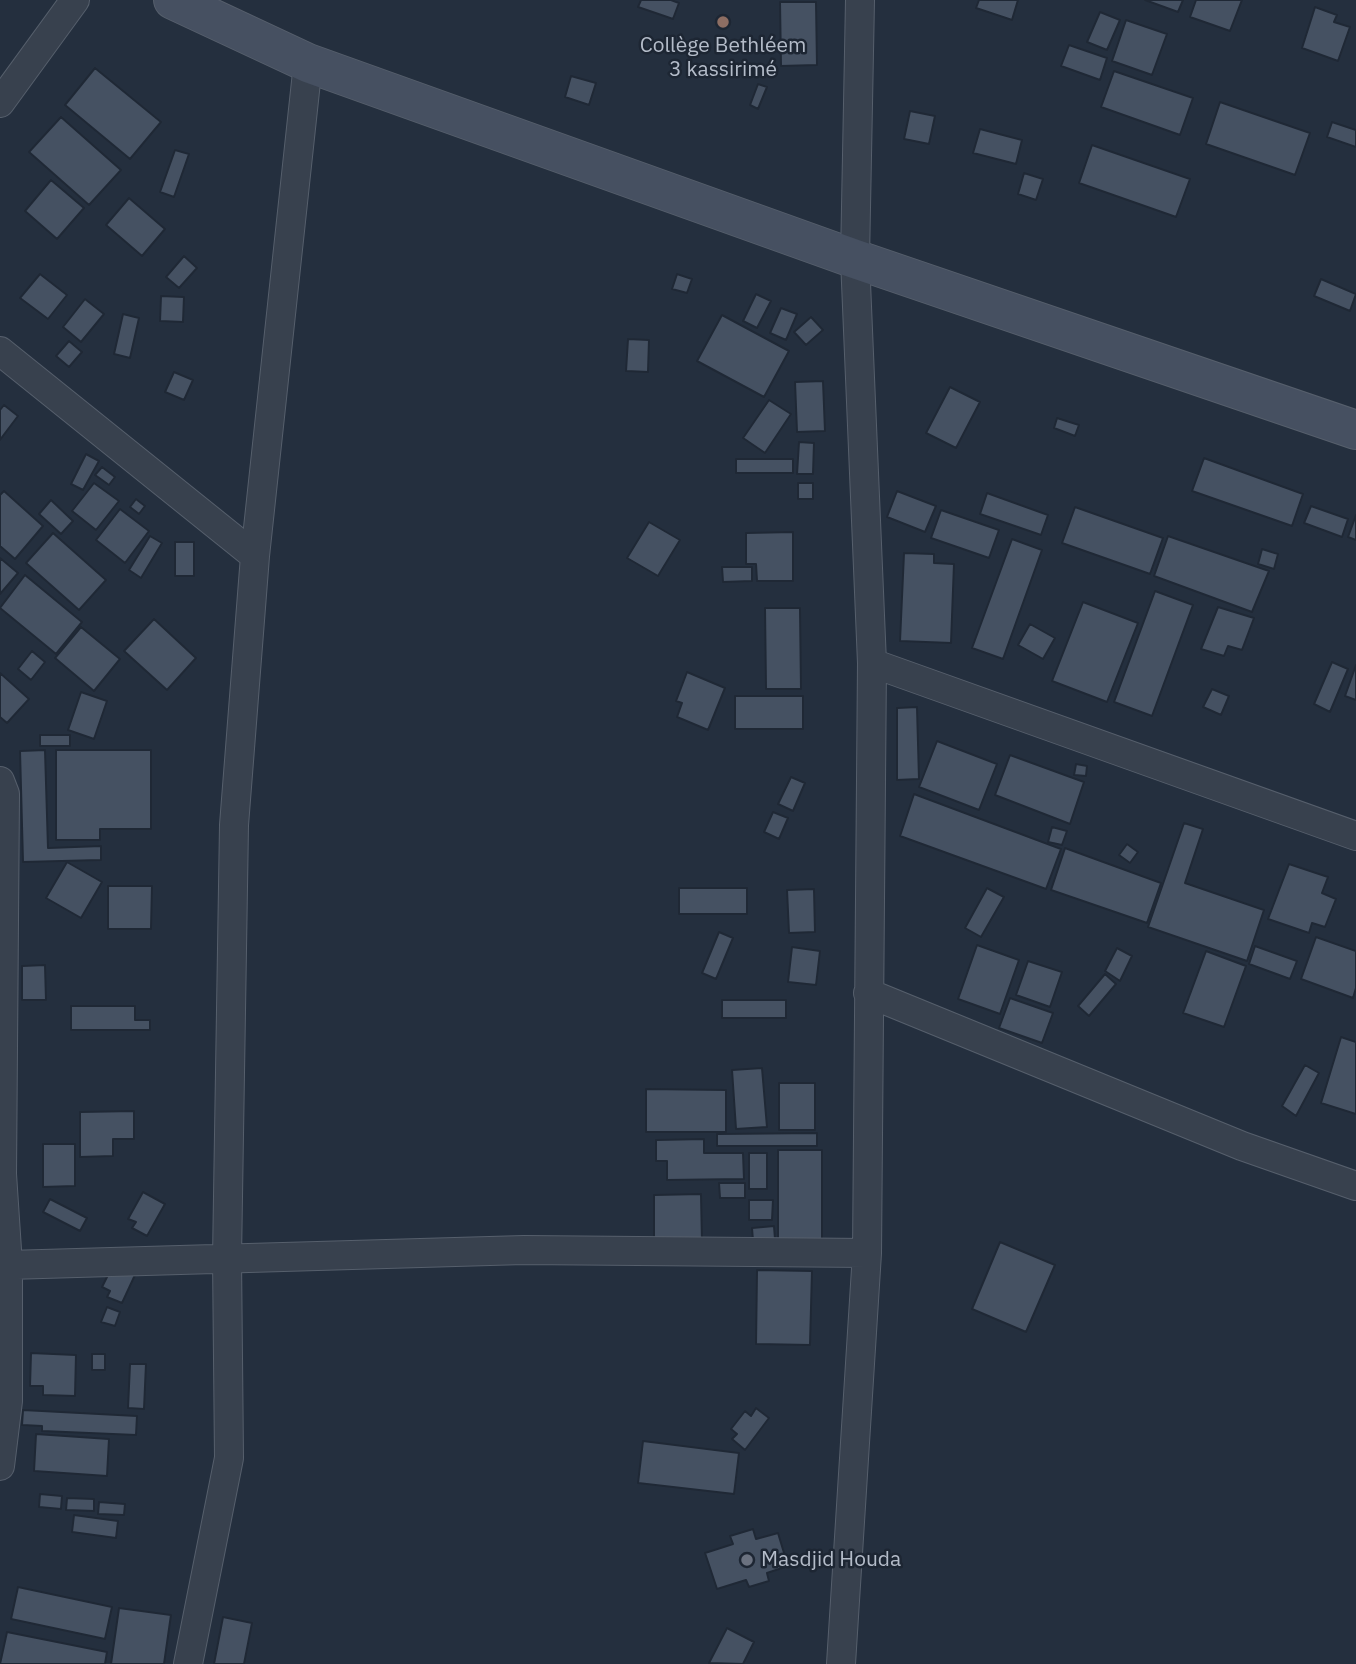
<!DOCTYPE html>
<html>
<head>
<meta charset="utf-8">
<style>
	body { margin:0 }
	canvas { display:block; background:#242f3e }
</style>
</head>
<body>
<canvas width="1356" height="1664"></canvas>
<script>
const g = document.querySelector('canvas').getContext('2d');
g.lineJoin = 'round';
function fillPath(path, color) { g.fillStyle = color; g.fill(path, 'evenodd'); }
const toPath = rows => new Path2D(rows.map(r => 'M' + r).join(''));
function trace(path, color, width, dash) { g.strokeStyle = color; g.lineWidth = width; g.lineCap = dash ? 'butt' : 'round'; g.setLineDash(dash || []); g.stroke(path); }
function drawText(font, color, halo, rows, align = 'center') {
  g.font = font + ' "IBM Plex Sans",sans-serif'; g.lineWidth = 5; g.setLineDash([]); g.textBaseline = 'middle'; g.strokeStyle = halo; g.fillStyle = color; for (const [text, x, y, turn = 0] of rows) {
    g.save(); g.translate(x, y); g.rotate((+turn || 0) * Math.PI / 180); g.textAlign = isNaN(turn) ? turn : align; if (halo) g.strokeText(text, 0, 0); g.fillText(text, 0, 0); g.restore();
  }
}
const building = toPath([
	[641,0,671,0,679,3,673,19,638,7,641,0],
	[979,0,1018,0,1012,20,976,8,979,0],
	[1145,0,1183,0,1178,12,1145,0],
	[1196,0,1242,0,1230,31,1190,17,1196,0],
	[780,2,816,2,817,65,781,66,780,2],
	[1315,7,1337,15,1334,22,1350,27,1338,61,1302,48,1315,7],
	[1100,12,1120,20,1107,50,1087,42,1100,12],
	[1126,20,1167,34,1152,75,1112,61,1126,20],
	[1069,45,1107,58,1100,80,1061,66,1069,45],
	[95,68,161,122,130,159,65,105,95,68],
	[1114,71,1193,98,1180,135,1101,107,1114,71],
	[571,76,596,83,589,105,565,97,571,76],
	[758,84,767,87,758,109,750,105,758,84],
	[1220,102,1310,133,1295,175,1206,144,1220,102],
	[910,111,935,116,929,144,904,139,910,111],
	[61,117,121,170,89,205,29,152,61,117],
	[1332,122,1356,130,1356,147,1327,137,1332,122],
	[980,129,1022,140,1016,164,973,153,980,129],
	[1092,145,1190,179,1176,217,1079,183,1092,145],
	[175,150,189,154,174,197,160,192,175,150],
	[1024,173,1043,179,1036,200,1018,194,1024,173],
	[51,180,84,208,57,239,25,211,51,180],
	[129,198,165,229,142,256,106,225,129,198],
	[184,256,197,268,179,288,166,277,184,256],
	[40,274,67,295,48,319,20,298,40,274],
	[677,274,692,279,687,293,672,289,677,274],
	[1321,279,1356,294,1350,311,1314,296,1321,279],
	[756,294,771,301,757,328,743,321,756,294],
	[161,296,184,297,183,322,160,321,161,296],
	[85,299,104,314,81,342,63,327,85,299],
	[781,308,797,314,786,340,770,333,781,308],
	[123,314,139,318,130,358,114,354,123,314],
	[722,315,789,351,764,397,697,361,722,315],
	[811,317,823,330,806,345,794,332,811,317],
	[628,339,649,340,648,372,626,371,628,339],
	[69,341,82,352,69,367,56,356,69,341],
	[174,372,193,380,184,400,165,392,174,372],
	[823,381,825,431,797,432,795,382,823,381],
	[950,387,980,402,956,448,926,433,950,387],
	[769,400,791,414,765,453,743,438,769,400],
	[4,405,18,416,0,440,0,410,4,405],
	[1057,418,1079,425,1075,436,1054,428,1057,418],
	[799,442,814,443,813,474,797,474,799,442],
	[86,454,99,461,83,490,71,484,86,454],
	[1204,458,1303,494,1292,526,1192,491,1204,458],
	[736,459,793,459,793,473,736,473,736,459],
	[102,467,115,477,109,485,95,475,102,467],
	[94,483,119,501,96,530,72,511,94,483],
	[798,483,813,483,813,499,798,499,798,483],
	[4,491,43,526,15,559,0,546,0,495,4,491],
	[897,491,936,506,925,532,887,517,897,491],
	[987,493,1048,515,1041,535,980,514,987,493],
	[136,499,145,506,139,514,130,507,136,499],
	[51,500,73,521,61,534,39,514,51,500],
	[1311,506,1348,519,1342,537,1304,523,1311,506],
	[1075,507,1163,538,1150,574,1062,543,1075,507],
	[120,509,149,531,125,563,96,540,120,509],
	[941,510,999,530,989,558,931,538,941,510],
	[1356,515,1356,540,1348,537,1356,515],
	[649,522,680,540,658,576,627,558,649,522],
	[793,532,793,581,757,581,756,564,746,564,746,533,793,532],
	[53,533,106,580,79,610,26,563,53,533],
	[150,536,162,543,141,578,129,570,150,536],
	[1168,536,1269,571,1252,612,1154,576,1168,536],
	[1012,539,1042,550,1003,659,972,648,1012,539],
	[175,542,194,542,194,576,175,576,175,542],
	[1262,549,1278,554,1274,569,1258,564,1262,549],
	[904,553,934,554,934,563,954,564,951,643,900,641,904,553],
	[0,558,18,573,0,594,0,558],
	[722,567,752,567,752,581,723,582,722,567],
	[25,575,82,622,56,654,0,608,25,575],
	[1155,591,1193,605,1152,716,1114,702,1155,591],
	[1083,602,1138,623,1107,702,1052,681,1083,602],
	[1218,607,1254,618,1242,650,1228,646,1224,656,1201,649,1218,607],
	[765,608,800,608,801,689,766,689,765,608],
	[154,619,196,658,167,690,124,651,154,619],
	[1030,624,1055,638,1043,659,1018,645,1030,624],
	[81,627,120,659,94,691,55,658,81,627],
	[32,651,45,662,31,680,18,669,32,651],
	[1332,662,1348,669,1330,712,1314,704,1332,662],
	[1356,665,1356,700,1345,696,1356,665],
	[687,672,725,688,708,730,677,717,682,703,676,701,687,672],
	[0,673,29,699,7,723,0,717,0,673],
	[1212,689,1229,696,1221,715,1203,707,1212,689],
	[81,692,107,701,94,739,68,730,81,692],
	[735,696,803,696,803,729,735,729,735,696],
	[917,707,919,779,897,780,897,708,917,707],
	[40,735,70,735,70,746,40,746,40,735],
	[937,741,997,764,979,810,919,787,937,741],
	[45,750,48,848,101,846,101,860,23,862,20,751,45,750],
	[56,750,151,750,151,829,100,829,100,840,56,840,56,750],
	[1010,755,1084,782,1070,824,995,795,1010,755],
	[1076,764,1087,766,1086,776,1074,775,1076,764],
	[791,777,805,783,793,811,778,804,791,777],
	[914,794,1061,849,1046,889,900,836,914,794],
	[773,812,788,818,779,839,764,832,773,812],
	[1184,823,1203,829,1185,883,1264,910,1247,961,1148,927,1184,823],
	[1052,827,1067,831,1062,845,1048,842,1052,827],
	[1127,844,1138,852,1130,863,1119,855,1127,844],
	[1065,848,1161,883,1147,923,1051,890,1065,848],
	[67,862,102,882,81,918,46,898,67,862],
	[1289,864,1328,877,1322,893,1336,899,1325,927,1312,923,1309,933,1268,919,1289,864],
	[108,886,152,886,151,929,108,929,108,886],
	[679,888,747,888,747,914,679,914,679,888],
	[987,888,1004,897,981,937,965,928,987,888],
	[814,889,815,932,789,933,787,890,814,889],
	[719,932,733,938,716,979,702,973,719,932],
	[1316,937,1356,951,1356,988,1353,998,1301,979,1316,937],
	[977,945,1019,960,1000,1014,958,999,977,945],
	[1255,946,1297,961,1290,979,1249,964,1255,946],
	[792,947,820,951,816,985,788,982,792,947],
	[1117,948,1132,956,1120,981,1105,971,1117,948],
	[1206,951,1246,966,1224,1027,1183,1013,1206,951],
	[1028,961,1062,972,1050,1007,1016,995,1028,961],
	[45,965,46,1000,22,1000,22,966,45,965],
	[1105,974,1116,984,1089,1016,1078,1006,1105,974],
	[1010,998,1053,1013,1042,1043,999,1028,1010,998],
	[722,1000,786,1000,786,1018,722,1018,722,1000],
	[71,1006,135,1006,135,1020,150,1020,150,1030,71,1030,71,1006],
	[1341,1037,1356,1042,1356,1114,1321,1103,1341,1037],
	[1305,1065,1319,1073,1296,1116,1282,1106,1305,1065],
	[762,1068,767,1127,736,1129,732,1070,762,1068],
	[779,1083,815,1083,815,1130,779,1130,779,1083],
	[646,1089,726,1090,726,1132,646,1132,646,1089],
	[134,1111,134,1139,113,1139,113,1156,80,1157,80,1112,134,1111],
	[817,1133,817,1146,717,1146,717,1134,817,1133],
	[704,1139,704,1153,743,1153,744,1179,667,1180,667,1161,656,1161,656,1140,704,1139],
	[43,1144,75,1144,75,1186,43,1187,43,1144],
	[778,1150,822,1150,822,1241,778,1241,778,1150],
	[749,1153,767,1153,767,1189,749,1189,749,1153],
	[719,1183,745,1183,745,1198,720,1198,719,1183],
	[143,1192,165,1204,147,1236,132,1228,136,1222,128,1219,143,1192],
	[701,1194,702,1242,654,1243,654,1195,701,1194],
	[50,1199,87,1218,80,1231,43,1212,50,1199],
	[749,1200,773,1200,772,1220,749,1220,749,1200],
	[774,1226,775,1239,753,1241,752,1228,774,1226],
	[1000,1242,1055,1265,1026,1332,972,1309,1000,1242],
	[113,1265,135,1275,122,1303,107,1297,110,1291,102,1287,113,1265],
	[757,1270,812,1271,810,1345,756,1344,757,1270],
	[107,1307,120,1312,115,1326,101,1322,107,1307],
	[31,1353,76,1355,75,1396,43,1395,43,1386,30,1386,31,1353],
	[92,1354,105,1354,105,1370,92,1370,92,1354],
	[130,1364,146,1364,144,1409,128,1408,130,1364],
	[756,1408,769,1418,745,1450,732,1439,737,1434,731,1429,745,1411,751,1416,756,1408],
	[23,1410,137,1416,136,1435,42,1431,42,1426,22,1425,23,1410],
	[36,1434,109,1439,107,1476,34,1471,36,1434],
	[643,1441,739,1453,734,1494,638,1483,643,1441],
	[40,1494,62,1496,61,1509,39,1507,40,1494],
	[67,1498,94,1499,94,1511,66,1510,67,1498],
	[99,1502,125,1504,124,1515,98,1514,99,1502],
	[74,1515,118,1521,116,1538,72,1532,74,1515],
	[753,1529,756,1539,778,1533,788,1566,767,1573,769,1581,749,1587,746,1580,717,1589,705,1553,733,1544,730,1536,753,1529],
	[18,1587,112,1607,105,1639,11,1619,18,1587],
	[119,1608,171,1615,164,1664,111,1664,119,1608],
	[223,1617,252,1623,244,1664,214,1664,223,1617],
	[727,1628,754,1642,743,1664,709,1663,727,1628],
	[7,1632,107,1652,105,1664,0,1664,7,1632]
]);
const street = toPath([
	[0,103,75,0],
	[0,351,255,556],
	[872,663,1356,836],
	[0,781,5,794,2,1174,8,1265,8,1401,0,1466],
	[868,993,1242,1146,1356,1186],
	[8,1265,524,1250,867,1253],
	[188,1664,229,1458,227,1258,234,825,255,556,308,63],
	[841,1664,867,1253,872,663,855,259,860,0]
]);
const secondary = toPath([
	[173,0,308,63,855,259,1356,430]
]);
const markers = [
	[723,22,7,"#8d6e63"],
	[747,1560,7,"#6b7280"]
];
const poiNames = [
	["Collège Bethléem",723,46],
	["3 kassirimé",723,70],
	["Masdjid Houda",761,1560,"left"]
];
fillPath(building, '#455162');
trace(building, '#1f2835', 2);
trace(street, '#565f6c', 30);
trace(secondary, '#565f6c', 40);
trace(street, '#38414e', 28);
trace(secondary, '#465061', 38);
for (const [x, y, r, color] of markers) { const dot = new Path2D(); dot.arc(x, y, r, 0, 2 * Math.PI); g.fillStyle = color; g.fill(dot); trace(dot, '#1d2633', 2.5); }
drawText('21px', '#b4bcc9', '#1d2633', poiNames);
</script>
</body>
</html>
